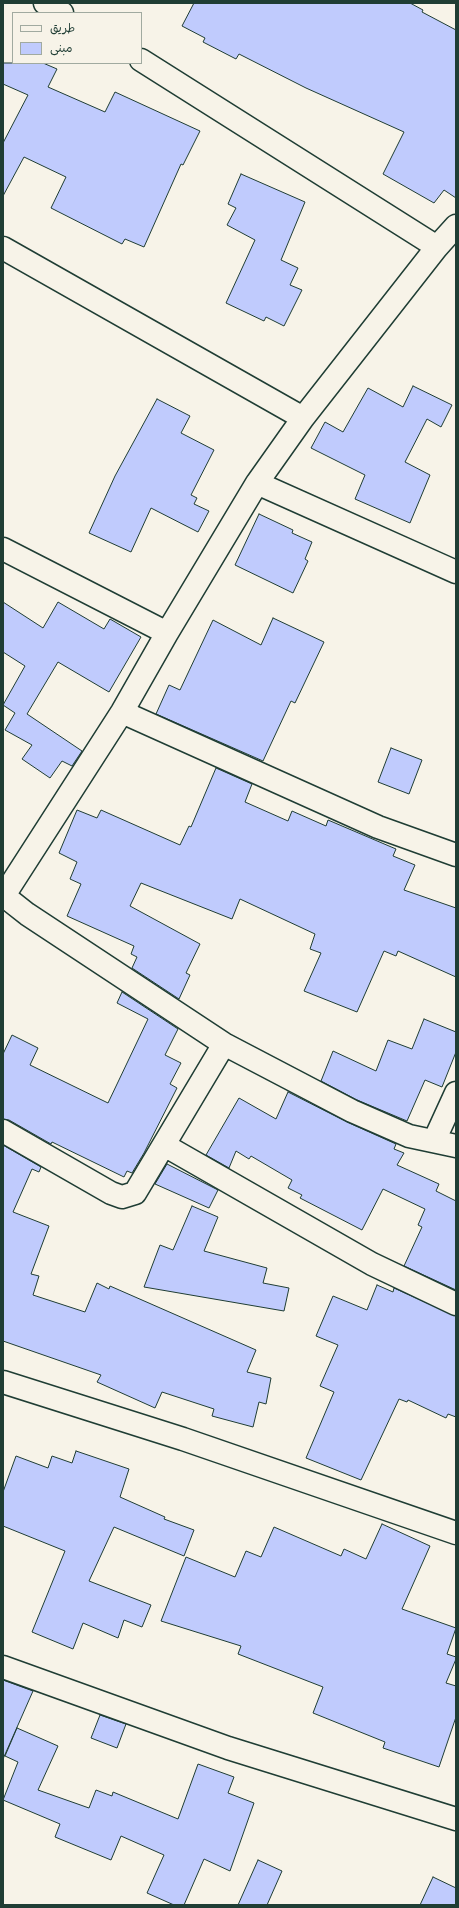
<!DOCTYPE html>
<html>
<head>
<meta charset="utf-8">
<style>
	body { margin:0 }
	#map { position:relative; width:459px; height:1908px; overflow:hidden; background:#f7f3e8; font-family:Sriracha,"Playpen Sans Arabic",sans-serif }
	canvas { display:block }
	.frame { position:absolute; inset:0; border:4px solid #1f3d34; pointer-events:none }
	.legend { position:absolute; left:12px; top:12px; width:130px; height:52px; box-sizing:border-box; background:#f7f3e8; border:1px solid #a1aaa0; margin:0; padding:5px 7px; list-style:none; font-size:12px; color:#1f3d34 }
	.legend li { display:flex; align-items:center; gap:8px; height:20px }
	.legend b { width:20px; border:1px solid #a1aaa0 }
</style>
</head>
<body>
<div id="map">
<canvas width="459" height="1908"></canvas>
<div class="frame"></div>
<ul class="legend">
<li><b style="height:5px;background:#f7f3e8"></b>طريق</li>
<li><b style="height:11px;background:#c0cbfd"></b>مبنى</li>
</ul>
</div>
<script>
const g = document.querySelector('canvas').getContext('2d');
g.lineJoin = 'round';
function fillPath(path, color) { g.fillStyle = color; g.fill(path, 'evenodd'); }
const toPath = rows => new Path2D(rows.map(r => 'M' + r).join(''));
function trace(path, color, width, dash) { g.strokeStyle = color; g.lineWidth = width; g.lineCap = dash ? 'butt' : 'round'; g.setLineDash(dash || []); g.stroke(path); }
const building = toPath([
	[194,3,410,3,423,10,422,12,456,30,456,198,444,190,434,203,383,174,404,132,306,88,239,54,236,59,203,42,205,38,182,26,194,3],
	[3,63,43,63,57,69,48,87,105,112,115,92,200,131,183,165,181,164,144,247,125,239,122,244,51,208,66,177,24,157,3,196,3,143,28,95,3,84,3,63],
	[241,174,305,202,281,260,298,268,290,285,302,290,284,326,266,317,264,321,226,303,255,240,227,225,236,208,228,204,241,174],
	[413,386,452,405,441,427,427,419,405,462,430,475,410,523,355,499,365,475,311,448,325,422,343,432,368,388,403,407,413,386],
	[157,399,190,416,181,433,214,450,191,495,197,498,194,504,209,511,198,532,151,508,131,552,89,533,115,476,157,399],
	[259,514,293,530,292,533,312,542,305,559,308,561,293,593,235,565,259,514],
	[3,602,43,628,58,602,104,629,110,619,141,637,109,692,58,662,27,714,82,751,72,766,62,761,50,778,22,759,32,745,5,730,15,713,3,705,25,666,3,652,3,602],
	[273,618,324,642,295,703,291,701,263,761,156,714,169,685,180,690,213,620,261,645,273,618],
	[391,748,422,760,409,794,378,782,391,748],
	[216,768,252,784,245,802,288,821,292,811,326,826,328,820,396,849,393,856,415,865,404,890,456,908,456,977,398,951,396,956,384,951,357,1012,304,991,321,953,310,949,315,934,240,899,232,919,141,883,130,906,200,944,186,973,190,975,179,999,132,968,137,957,131,954,134,946,67,916,81,884,70,879,77,862,59,853,77,810,97,818,101,810,180,845,189,826,191,827,216,768],
	[122,992,178,1029,165,1055,181,1063,170,1084,177,1088,144,1153,132,1173,127,1171,124,1177,52,1142,51,1144,9,1120,3,1119,3,1054,12,1035,38,1048,30,1065,108,1103,148,1019,117,1003,122,992],
	[424,1019,456,1032,456,1052,442,1087,425,1080,407,1121,357,1100,321,1081,333,1051,376,1071,388,1040,412,1049,424,1019],
	[288,1092,347,1122,396,1144,394,1149,404,1153,397,1165,439,1184,436,1191,456,1201,456,1290,404,1266,422,1227,418,1225,425,1209,383,1189,362,1230,300,1198,302,1195,288,1188,292,1180,251,1156,249,1159,236,1151,229,1168,206,1155,239,1098,276,1119,288,1092],
	[3,1145,41,1167,39,1172,32,1169,13,1212,49,1226,31,1274,39,1276,33,1295,85,1312,97,1283,109,1289,110,1286,256,1350,247,1372,271,1378,266,1404,259,1402,253,1427,212,1416,214,1409,162,1392,155,1408,97,1382,101,1375,3,1341,3,1145],
	[167,1164,218,1190,209,1208,155,1184,167,1164],
	[192,1206,218,1217,204,1251,267,1268,263,1283,289,1288,284,1311,144,1287,160,1245,173,1250,192,1206],
	[377,1285,393,1292,394,1288,456,1316,456,1417,448,1414,446,1418,408,1400,407,1402,399,1399,361,1480,306,1458,334,1392,320,1386,338,1345,316,1336,333,1296,367,1310,377,1285],
	[76,1451,129,1469,120,1497,165,1517,164,1519,194,1530,184,1556,114,1527,89,1581,151,1605,142,1627,124,1620,118,1638,83,1623,73,1649,32,1632,65,1551,3,1526,3,1492,16,1456,48,1468,52,1456,72,1463,76,1451],
	[382,1524,430,1546,402,1609,456,1628,447,1654,456,1657,456,1659,446,1683,456,1686,456,1717,439,1767,383,1748,385,1742,313,1713,323,1687,238,1654,241,1646,161,1621,186,1557,235,1577,246,1551,261,1557,274,1527,341,1556,344,1549,366,1559,382,1524],
	[3,1680,33,1691,3,1759,3,1680],
	[100,1715,126,1724,117,1748,91,1738,100,1715],
	[17,1728,58,1746,38,1790,89,1808,96,1790,112,1796,113,1792,178,1819,198,1764,234,1777,228,1793,254,1803,230,1871,204,1859,184,1905,174,1905,147,1893,164,1855,121,1836,111,1860,55,1837,60,1824,3,1800,18,1762,5,1756,17,1728],
	[258,1860,282,1871,267,1905,238,1905,258,1860],
	[433,1877,456,1888,456,1905,420,1905,433,1877]
]);
const minor = toPath([
	[45,3,62,13],
	[141,60,437,247],
	[3,248,303,418],
	[257,483,456,572],
	[3,549,167,633],
	[122,712,378,827,456,855],
	[3,895,27,914,224,1044,352,1111,409,1136,456,1146],
	[3,897,122,712,167,633,257,483,303,418,437,247,456,226],
	[3,1131,111,1193,122,1197,135,1193,224,1044],
	[434,1141,456,1093],
	[164,1145,372,1264,456,1304],
	[3,1382,183,1439,456,1533],
	[3,1667,228,1748,456,1819]
]);
fillPath(building, '#c0cbfd');
trace(building, '#1f3d34', 1);
trace(minor, '#1f3d34', 25);
trace(minor, '#f7f3e8', 22);
</script>
</body>
</html>
